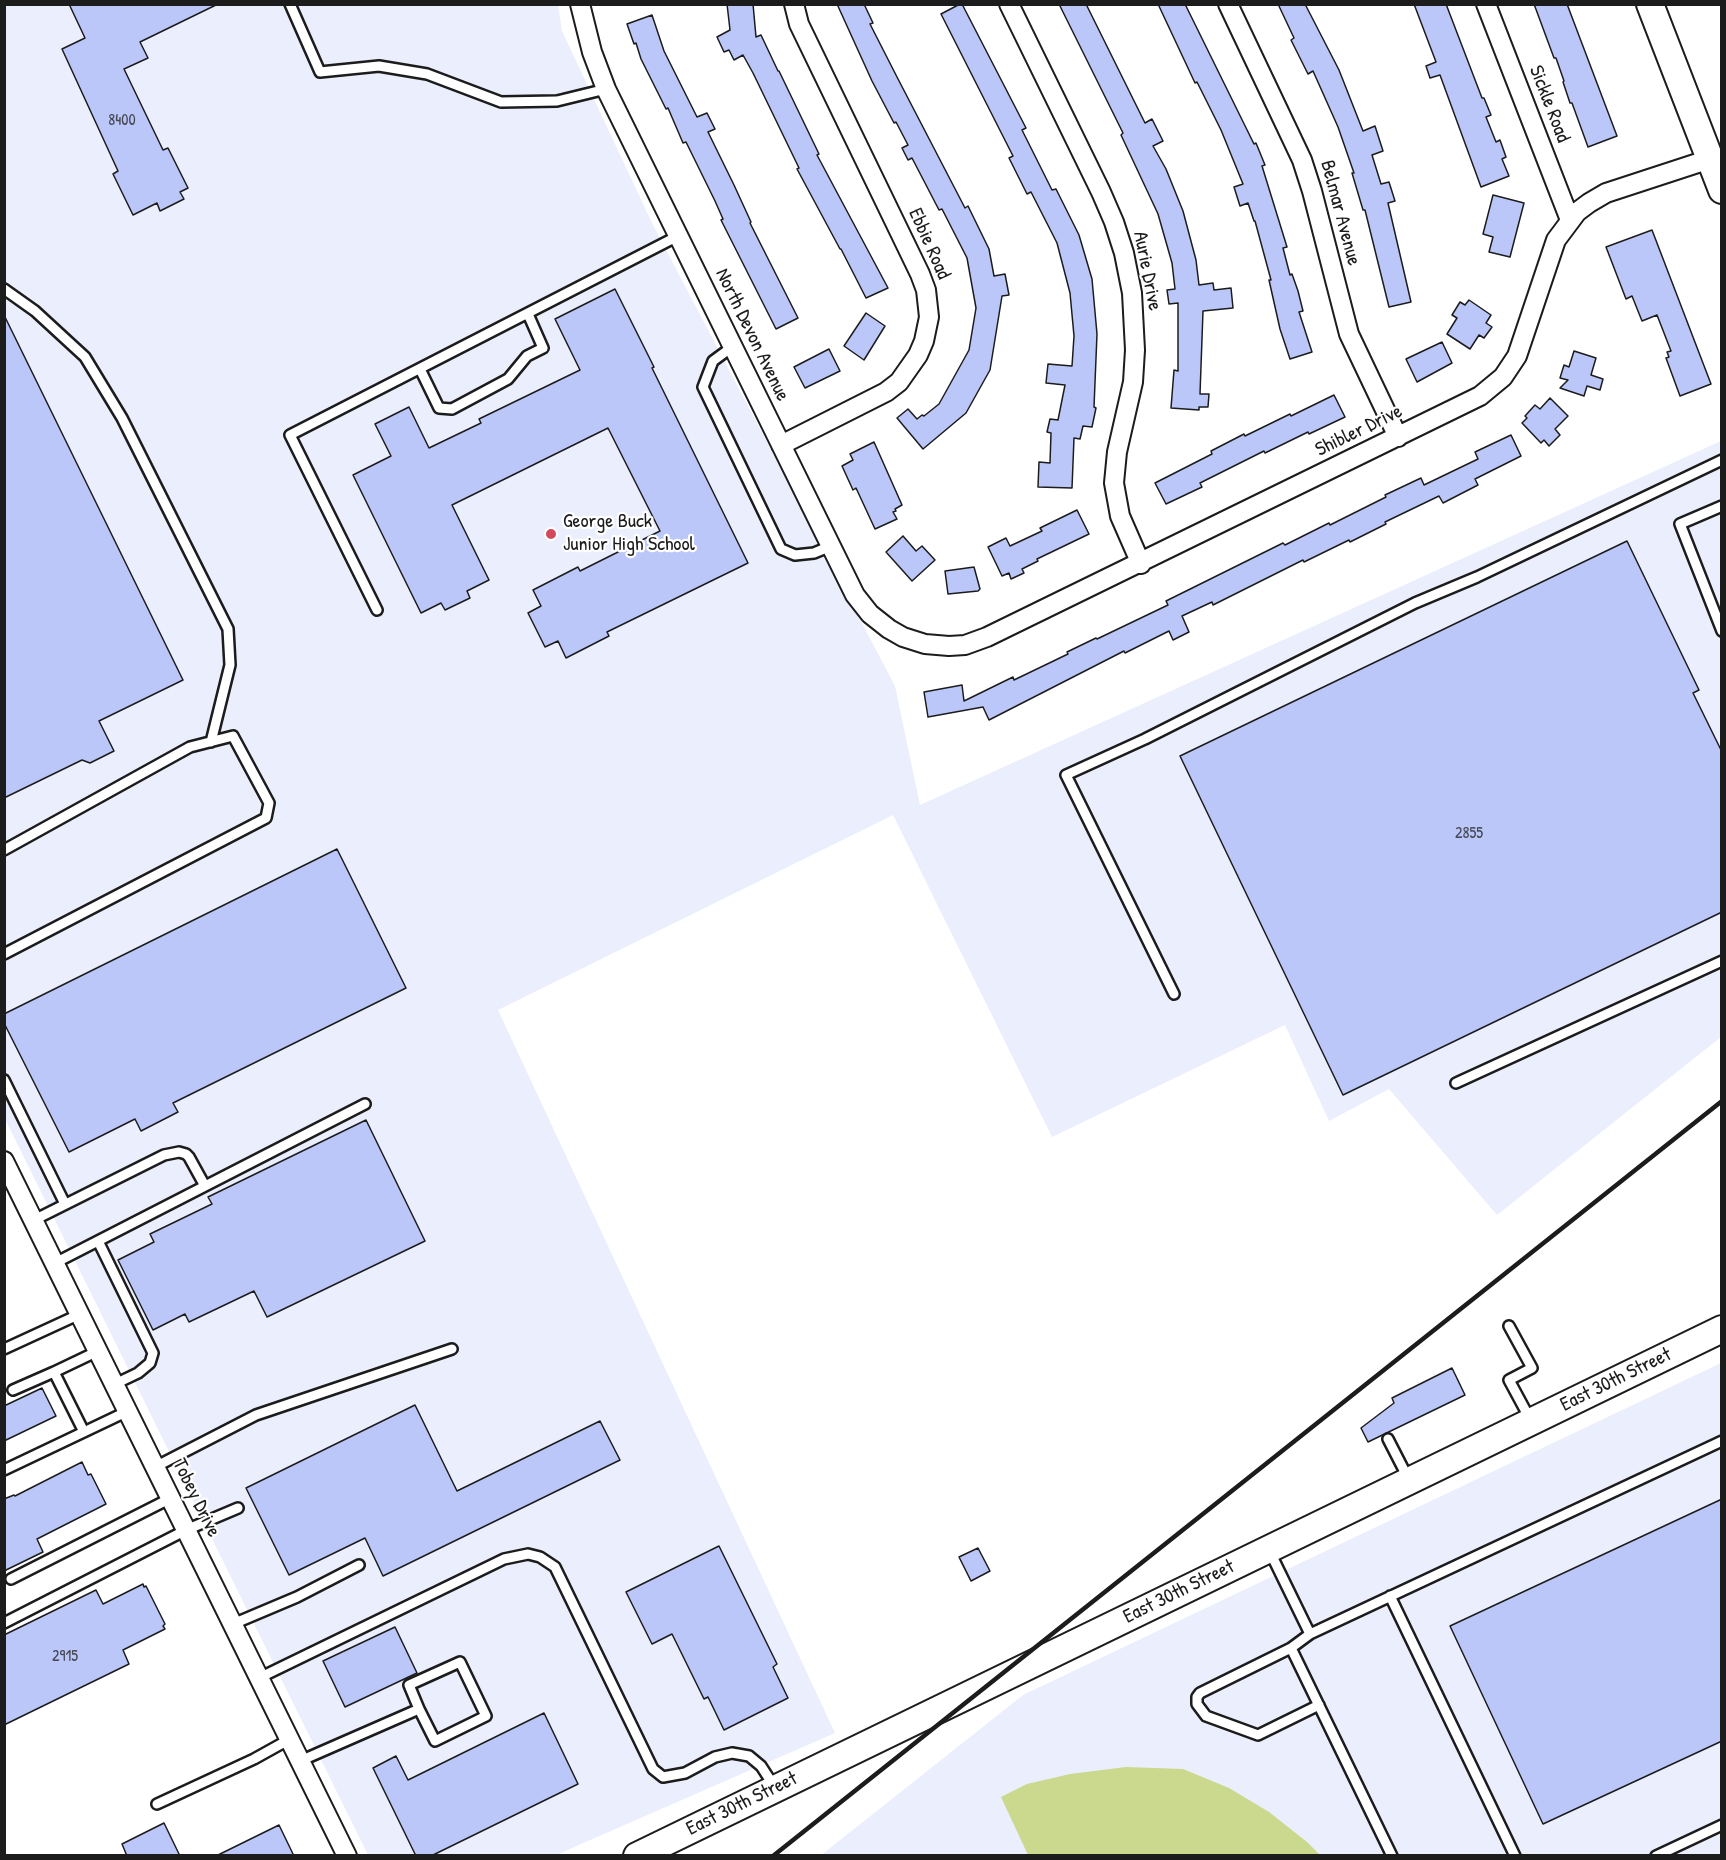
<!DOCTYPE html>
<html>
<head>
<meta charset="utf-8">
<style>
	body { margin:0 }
	#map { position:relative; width:1726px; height:1860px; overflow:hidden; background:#fff; font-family:"Patrick Hand",sans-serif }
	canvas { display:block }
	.frame { position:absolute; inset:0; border:6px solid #1c1c1c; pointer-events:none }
</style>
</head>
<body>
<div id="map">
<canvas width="1726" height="1860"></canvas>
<div class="frame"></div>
</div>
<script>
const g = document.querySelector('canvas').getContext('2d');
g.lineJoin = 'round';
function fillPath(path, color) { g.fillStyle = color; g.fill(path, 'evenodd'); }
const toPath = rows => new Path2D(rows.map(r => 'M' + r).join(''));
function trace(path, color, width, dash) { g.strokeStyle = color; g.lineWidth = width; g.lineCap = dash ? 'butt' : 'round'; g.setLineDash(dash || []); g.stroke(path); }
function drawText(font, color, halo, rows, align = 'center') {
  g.font = font + ' "Patrick Hand",sans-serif'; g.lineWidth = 4.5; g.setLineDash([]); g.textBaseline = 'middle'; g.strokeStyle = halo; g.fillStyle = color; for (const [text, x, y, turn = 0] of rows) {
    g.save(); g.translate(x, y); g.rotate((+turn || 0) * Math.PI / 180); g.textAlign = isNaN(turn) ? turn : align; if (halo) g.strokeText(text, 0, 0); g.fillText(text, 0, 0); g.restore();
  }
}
const built = toPath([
	[5,5,558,5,562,31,653,225,895,686,920,805,1721,441,1721,1037,1497,1215,1389,1089,1329,1121,1285,1025,1052,1137,893,815,498,1010,835,1733,556,1855,368,1855,5,1119],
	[1721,1363,1721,1855,820,1856,1023,1695]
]);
const green = toPath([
	[1126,1767,1183,1769,1229,1788,1269,1812,1307,1842,1320,1855,1028,1855,1001,1797,1027,1784,1070,1774]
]);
const building = toPath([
	[69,4,218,4,140,42,148,58,124,69,163,150,168,148,188,188,180,192,184,199,160,211,157,203,133,215,113,174,118,171,62,49,85,38,69,4],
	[727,4,753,4,756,37,761,35,778,71,779,71,819,154,817,155,888,288,866,298,841,249,840,249,797,169,799,168,753,73,743,55,734,60,729,50,724,52,717,37,730,30,727,4],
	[837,4,864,4,873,23,870,24,897,77,965,208,968,206,989,249,994,276,1005,274,1009,295,1002,296,990,370,966,413,923,449,897,418,908,409,917,419,922,415,924,416,939,404,969,350,976,308,967,258,942,209,939,210,912,158,908,160,902,148,908,145,896,122,894,123,872,81,837,4],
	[960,4,962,4,1026,128,1022,130,1052,190,1056,189,1079,235,1092,279,1097,334,1094,407,1096,408,1092,427,1083,426,1080,439,1074,438,1072,488,1038,487,1039,462,1050,463,1051,433,1047,432,1050,419,1058,420,1065,385,1046,383,1048,364,1072,366,1074,336,1070,293,1057,243,1031,192,1027,194,1009,158,1013,156,941,14,960,4],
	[1059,4,1086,4,1145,123,1152,119,1163,141,1153,146,1166,169,1183,211,1196,260,1199,285,1213,283,1214,290,1231,288,1233,308,1203,311,1200,394,1209,394,1208,407,1199,407,1199,410,1171,408,1174,370,1178,371,1178,303,1169,304,1167,290,1175,289,1172,263,1158,214,1121,135,1123,133,1059,4],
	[1158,4,1185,4,1254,144,1256,143,1265,165,1262,166,1287,247,1283,248,1290,275,1292,274,1298,291,1303,311,1299,312,1312,352,1290,359,1280,329,1269,280,1271,280,1255,221,1254,221,1248,203,1240,206,1234,187,1243,184,1221,130,1197,82,1195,83,1158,4],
	[1278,4,1305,4,1339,70,1363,131,1375,126,1383,151,1372,155,1381,184,1389,182,1395,201,1388,203,1411,302,1389,307,1365,210,1363,210,1352,173,1354,173,1338,127,1313,71,1308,74,1291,40,1294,38,1278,4],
	[1414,4,1446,4,1482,98,1484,98,1491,115,1486,117,1496,142,1500,140,1506,157,1502,159,1509,176,1481,187,1440,75,1430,78,1426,66,1436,62,1414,4],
	[1534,4,1567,4,1617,136,1588,147,1572,103,1570,103,1563,82,1564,81,1556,58,1554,58,1534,4],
	[652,15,664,51,697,117,707,113,715,129,708,132,734,185,751,222,750,223,798,318,776,329,721,220,723,219,715,201,686,142,683,143,668,108,666,109,641,59,636,43,634,44,627,24,652,15],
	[1493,195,1524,203,1510,257,1489,252,1493,237,1483,234,1493,195],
	[1652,230,1711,384,1680,396,1666,358,1669,357,1667,352,1671,351,1657,315,1642,321,1632,296,1626,299,1606,247,1652,230],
	[615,289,654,367,652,368,748,563,607,632,609,636,566,658,558,641,545,647,528,613,541,606,533,590,578,567,580,571,660,531,608,428,452,505,489,580,467,591,470,598,445,610,441,603,421,613,353,475,391,456,375,424,409,407,429,448,481,423,479,419,580,370,555,319,615,289],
	[1469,300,1491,315,1486,323,1492,327,1484,338,1479,335,1470,349,1447,334,1457,318,1452,315,1460,302,1465,305,1469,300],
	[866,313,885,326,864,360,844,346,866,313],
	[4,315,183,680,99,721,114,751,90,763,82,760,4,798,4,315],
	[1442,342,1452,363,1417,382,1406,359,1442,342],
	[829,349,840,371,805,388,794,367,829,349],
	[1574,351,1596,358,1591,375,1603,379,1600,390,1587,386,1584,396,1560,388,1568,380,1560,378,1564,365,1569,367,1574,351],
	[1334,395,1345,417,1309,434,1308,432,1265,453,1264,451,1200,483,1202,487,1166,504,1155,483,1212,454,1211,451,1244,434,1245,436,1290,414,1291,416,1334,395],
	[1550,398,1568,416,1555,429,1560,435,1549,446,1544,440,1541,443,1522,423,1527,418,1525,416,1535,405,1540,409,1550,398],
	[1511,435,1521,456,1475,479,1478,485,1443,503,1439,496,1385,522,1386,524,1350,542,1349,540,1304,562,1303,560,1213,605,1212,602,1182,616,1189,632,1173,640,1169,631,1125,653,1124,651,989,720,983,707,928,717,924,692,962,685,964,701,1013,677,1014,680,1068,654,1067,652,1096,638,1097,639,1168,605,1166,601,1283,543,1285,545,1329,523,1330,525,1386,497,1385,495,1421,478,1424,485,1478,459,1475,452,1511,435],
	[874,442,902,505,895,509,896,511,893,512,897,519,875,529,856,488,853,490,842,466,853,460,850,454,874,442],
	[1077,510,1089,534,1037,559,1038,561,1022,569,1024,573,1011,579,1009,573,1002,576,988,547,1006,538,1010,546,1042,531,1040,528,1077,510],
	[903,536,916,551,922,546,935,560,912,581,886,552,903,536],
	[1627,541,1699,690,1693,693,1722,752,1722,912,1343,1095,1180,756,1627,541],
	[974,567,980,589,978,591,948,594,945,571,974,567],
	[337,849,406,988,173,1103,178,1112,141,1131,135,1119,69,1152,4,1023,4,1014,337,849],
	[366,1120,425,1241,267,1317,254,1291,189,1322,185,1314,153,1330,118,1260,154,1242,150,1234,212,1204,208,1197,366,1120],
	[1452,1368,1465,1395,1368,1442,1361,1428,1394,1403,1392,1398,1452,1368],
	[42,1388,56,1416,4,1441,4,1406,42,1388],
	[415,1405,457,1491,600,1421,620,1460,383,1576,365,1538,289,1575,246,1488,415,1405],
	[82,1462,88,1475,91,1474,106,1504,37,1539,43,1552,4,1571,4,1499,14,1495,15,1496,82,1462],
	[1722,1499,1722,1741,1543,1824,1450,1626,1722,1499],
	[719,1546,777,1664,773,1667,788,1698,724,1730,708,1697,704,1699,672,1634,652,1644,626,1592,719,1546],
	[978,1548,990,1571,971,1581,959,1557,978,1548],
	[143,1584,144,1587,146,1586,165,1624,163,1626,165,1629,123,1650,129,1664,4,1725,4,1635,96,1590,103,1604,143,1584],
	[395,1627,417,1673,345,1707,323,1661,395,1627],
	[544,1713,578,1784,431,1856,416,1856,373,1768,396,1756,408,1780,544,1713],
	[164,1823,180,1856,127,1856,122,1844,164,1823],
	[279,1825,294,1856,216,1856,279,1825]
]);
const lane = toPath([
	[290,4,320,72,379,66,427,74,501,102,557,101,606,89],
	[4,289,35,311,85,357,122,418,228,629,230,665,211,742],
	[732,347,713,361,703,387,781,549,795,555,814,553,831,546],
	[420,369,439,408,452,409,508,379,527,356,543,348,528,314],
	[1722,506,1680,524,1722,631],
	[377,610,290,435,678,236],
	[4,850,190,747,233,736,269,803,266,818,4,954],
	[1174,994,1066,775,1145,739,1415,603,1477,577,1722,460],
	[4,1080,65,1204],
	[1456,1083,1722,961],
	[34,1220,164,1155,179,1152,186,1154,189,1157,205,1186],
	[98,1241,153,1353,150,1363,138,1373,115,1384],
	[55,1263,365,1104],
	[1509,1326,1532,1368,1509,1380,1530,1419],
	[4,1349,80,1314],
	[13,1390,54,1372],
	[84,1432,54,1372,98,1351],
	[1388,1439,1408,1478],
	[155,1467,256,1415,452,1349],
	[4,1470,128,1411],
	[1270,1552,1310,1634,1291,1648,1392,1856],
	[11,1579,171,1498],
	[1390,1596,1515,1856],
	[4,1623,186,1530,238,1508],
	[233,1624,297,1597,359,1565],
	[1310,1634,1722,1441],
	[1291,1648,1200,1693,1197,1697,1197,1704,1206,1716,1258,1735,1319,1705],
	[259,1678,504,1559,528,1554,540,1557,555,1567,653,1769,663,1777,685,1773,715,1757,732,1753,749,1756,761,1766,774,1786],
	[300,1761,419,1709,409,1685,460,1662,486,1716,435,1741,419,1709],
	[157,1804,254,1759,290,1739],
	[1656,1856,1722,1825]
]);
const street = toPath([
	[580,4,592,52,606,89,855,595,870,614,889,629,903,637,925,644,949,646,965,645,987,637,1480,396,1503,377,1517,356,1556,240,1577,212,1589,203,1606,193,1710,159],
	[1009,4,1101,192,1114,222,1124,253,1132,293,1135,350,1133,382,1117,452,1114,483,1120,516,1141,564],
	[1228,4,1302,160,1312,191,1349,334,1398,437],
	[1486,4,1570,220],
	[781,445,886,392,899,382,918,355,924,341,929,317,926,290,920,274,799,24,794,4],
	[4,1161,347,1856]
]);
const secondary = toPath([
	[1650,4,1722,190],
	[637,1856,1722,1329]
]);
const rail = toPath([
	[773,1856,1722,1101]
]);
const markers = [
	[551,534,6,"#d1495b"]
];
const numberNames = [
	["8400",122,121],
	["2855",1469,834],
	["2915",65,1657]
];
const streetNames = [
	["Sickle Road",1549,104,69],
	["Belmar Avenue",1340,213,75],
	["Ebbie Road",929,244,66],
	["Aurie Drive",1147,271,79],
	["North Devon Avenue",752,335,64],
	["Shibler Drive",1359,431,-26],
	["East 30th Street",1616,1380,-26],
	["Tobey Drive",196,1498,64],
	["East 30th Street",1179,1592,-26],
	["East 30th Street",742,1804,-26]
];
const poiNames = [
	["George Buck",563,522],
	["Junior High School",563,545]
];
fillPath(built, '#ebeefd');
fillPath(green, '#cad98d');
fillPath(building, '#bbc7f8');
trace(building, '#1c1c1c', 1.5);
trace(lane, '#1c1c1c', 14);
trace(street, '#1c1c1c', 22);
trace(secondary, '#1c1c1c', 30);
trace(lane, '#fff', 9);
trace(street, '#fff', 18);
trace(secondary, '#fff', 26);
trace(rail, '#1c1c1c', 4.5);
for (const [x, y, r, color] of markers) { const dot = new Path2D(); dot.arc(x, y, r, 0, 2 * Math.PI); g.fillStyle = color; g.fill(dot); trace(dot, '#fff', 2); }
drawText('16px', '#444753', null, numberNames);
drawText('20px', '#1c1c1c', '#fff', streetNames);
drawText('20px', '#1c1c1c', '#fff', poiNames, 'left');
</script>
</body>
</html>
